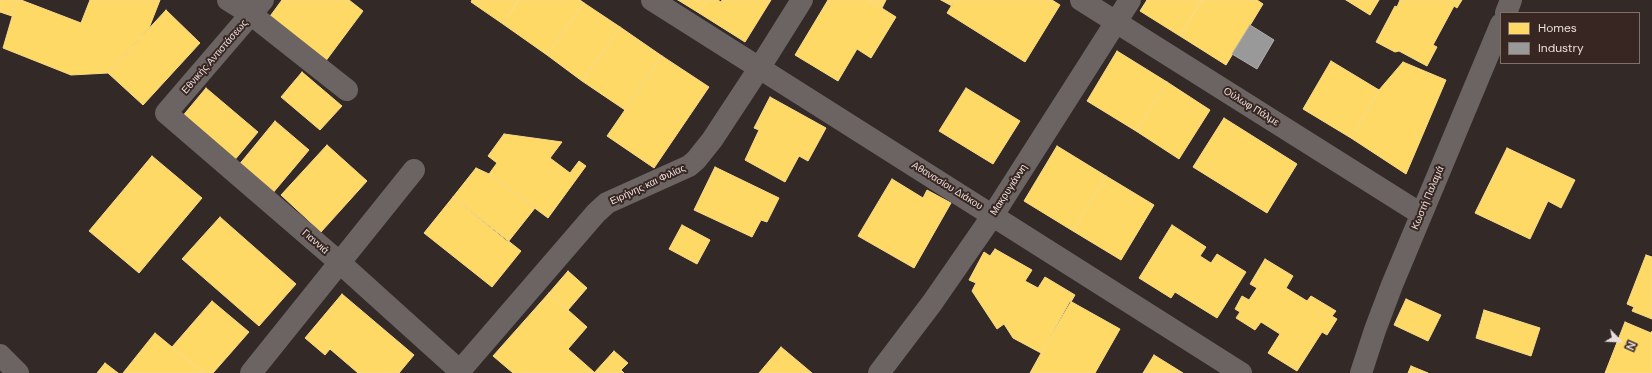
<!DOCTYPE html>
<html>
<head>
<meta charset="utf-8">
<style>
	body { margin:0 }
	#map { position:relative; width:1652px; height:373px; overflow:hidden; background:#332a27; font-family:"DM Sans",sans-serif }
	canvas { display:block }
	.legend { position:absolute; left:1500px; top:12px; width:140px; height:52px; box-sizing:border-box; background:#382622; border:1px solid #7f706c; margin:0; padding:5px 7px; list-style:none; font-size:12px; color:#e9deda }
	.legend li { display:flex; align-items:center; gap:8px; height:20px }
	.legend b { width:20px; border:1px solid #7f706c }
	.north { position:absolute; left:1600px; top:321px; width:40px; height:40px; -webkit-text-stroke:3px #382622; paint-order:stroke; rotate:114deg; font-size:11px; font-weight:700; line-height:16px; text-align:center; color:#e9deda }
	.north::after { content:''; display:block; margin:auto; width:14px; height:18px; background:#e9deda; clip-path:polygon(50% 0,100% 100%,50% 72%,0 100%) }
</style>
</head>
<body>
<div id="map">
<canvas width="1652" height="373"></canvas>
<ul class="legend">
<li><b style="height:11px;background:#ffd966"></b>Homes</li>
<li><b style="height:11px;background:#999"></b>Industry</li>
</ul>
<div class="north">N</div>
</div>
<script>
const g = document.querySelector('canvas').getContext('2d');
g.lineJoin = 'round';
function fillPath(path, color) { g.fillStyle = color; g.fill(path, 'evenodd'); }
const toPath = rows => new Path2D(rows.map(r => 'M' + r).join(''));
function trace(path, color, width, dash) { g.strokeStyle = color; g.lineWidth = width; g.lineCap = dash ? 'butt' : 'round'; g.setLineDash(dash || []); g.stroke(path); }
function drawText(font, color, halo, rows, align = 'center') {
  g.font = font + ' "DM Sans",sans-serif'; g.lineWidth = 4; g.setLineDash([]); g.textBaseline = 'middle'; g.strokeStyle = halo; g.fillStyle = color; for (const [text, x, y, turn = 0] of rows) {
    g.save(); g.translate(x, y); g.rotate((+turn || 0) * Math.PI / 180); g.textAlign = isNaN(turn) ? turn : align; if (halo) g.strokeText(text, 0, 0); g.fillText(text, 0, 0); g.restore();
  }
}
const homes = toPath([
	[0,0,17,0,12,16,0,12,0,0],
	[17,0,21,0,81,23,90,0,160,0,149,28,108,73,71,75,3,48,17,0],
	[282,0,349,0,363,11,325,62,268,19,282,0],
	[472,0,519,0,503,24,471,2,472,0],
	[519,0,580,0,584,3,547,55,503,24,519,0],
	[678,0,707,0,699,13,678,0],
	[707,0,718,0,721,2,722,0,771,0,745,42,699,13,707,0],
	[828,0,869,0,896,17,871,58,857,49,838,81,795,55,828,0],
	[869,0,886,0,882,8,869,0],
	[941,0,955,0,952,6,941,0],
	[955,0,1052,0,1060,5,1025,62,947,13,955,0],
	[1147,0,1202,0,1180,36,1140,11,1147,0],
	[1202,0,1257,0,1263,4,1226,65,1180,36,1202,0],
	[1346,0,1379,0,1370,15,1346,0],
	[1400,0,1462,0,1457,8,1454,6,1433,45,1437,47,1427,66,1399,51,1395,52,1376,42,1395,6,1397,7,1400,0],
	[584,3,620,27,582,81,547,55,584,3],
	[166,10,200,43,143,105,108,73,166,10],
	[620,27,662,56,625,110,582,81,620,27],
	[1117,51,1167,82,1136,131,1087,101,1117,51],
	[662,56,709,87,654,168,607,136,662,56],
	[1331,61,1379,90,1351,138,1303,109,1331,61],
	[1403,62,1446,80,1406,174,1351,138,1379,90,1403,62],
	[302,72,342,106,320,130,281,97,302,72],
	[1167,82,1210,110,1179,159,1136,131,1167,82],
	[206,88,258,132,233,162,181,118,206,88],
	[966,88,1020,121,993,164,939,131,966,88],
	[770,97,826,128,808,161,799,156,785,182,745,160,759,130,754,128,770,97],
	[1224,118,1297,164,1267,213,1193,167,1224,118],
	[275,121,309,150,272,194,238,166,275,121],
	[504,134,562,142,550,158,570,173,579,161,586,166,548,218,489,174,497,163,488,156,504,134],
	[327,145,367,181,321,232,281,195,327,145],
	[1057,146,1106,176,1073,231,1024,201,1057,146],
	[1507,148,1575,180,1561,208,1548,201,1530,239,1475,213,1507,148],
	[152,156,202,198,139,273,89,231,152,156],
	[715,167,779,198,767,222,761,220,752,237,694,210,715,167],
	[476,168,489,174,535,208,508,242,453,197,476,168],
	[1106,176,1154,205,1121,260,1073,231,1106,176],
	[892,179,923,198,927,190,951,203,914,268,858,236,892,179],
	[453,197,521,251,492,287,424,233,453,197],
	[220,217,296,284,259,326,182,259,220,217],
	[682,225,710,240,697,264,669,249,682,225],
	[1172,225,1206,247,1200,256,1211,263,1217,254,1246,272,1217,318,1175,292,1171,298,1139,278,1172,225],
	[995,249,1032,270,1025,281,1038,288,1045,277,1075,295,1041,353,1013,338,1004,324,997,329,972,291,976,283,969,280,984,252,990,256,995,249],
	[1646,255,1652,257,1652,319,1632,311,1634,307,1627,304,1646,255],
	[1265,259,1293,276,1286,288,1307,301,1311,296,1336,311,1332,316,1337,319,1327,335,1322,332,1297,371,1268,353,1280,334,1261,322,1255,330,1236,318,1240,312,1235,309,1242,296,1249,300,1257,288,1250,284,1265,259],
	[568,271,587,288,568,310,549,293,568,271],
	[549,293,587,327,568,349,594,372,594,373,513,373,493,356,549,293],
	[342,294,414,355,399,373,358,373,330,349,325,355,305,338,342,294],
	[1406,299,1441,315,1428,341,1394,325,1406,299],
	[212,301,249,332,213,373,204,373,172,347,212,301],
	[1070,301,1120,329,1095,373,1030,373,1070,301],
	[1484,310,1540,328,1531,356,1476,338,1484,310],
	[1625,322,1651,333,1652,331,1652,373,1605,373,1625,322],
	[155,333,172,347,204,373,123,373,155,333],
	[781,347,812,373,759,373,781,347],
	[614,351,628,363,621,370,624,373,594,373,614,351],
	[1154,355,1183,373,1143,373,1154,355],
	[105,363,118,373,97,373,105,363],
	[1411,366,1428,373,1408,373,1411,366]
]);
const industry = toPath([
	[1250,25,1274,40,1257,69,1232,54,1250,25]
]);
const minor = toPath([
	[228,0,252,15,347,90],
	[263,0,166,113,339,262,462,373],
	[652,0,1241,373],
	[1081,0,1421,214],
	[1506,13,1511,0],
	[0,355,18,373],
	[251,373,414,170],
	[879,373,932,303,993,215,1130,0],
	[1361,373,1375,330,1392,285,1501,24]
]);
const tertiary = toPath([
	[458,373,596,213,607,203,689,166,696,160,712,140,760,67,802,0]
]);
const streetNames = [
	["Εθνικής Αντιστάσεως",215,57,-49],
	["Ούλωφ Πάλμε",1251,107,32],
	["Ειρήνης και Φιλίας",648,185,-25],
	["Αθανασίου Διάκου",947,186,32],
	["Μακρυγιάννη",1009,190,-57],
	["Κωστή Παλαμά",1428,198,-67],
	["Γιαννιά",315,242,41]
];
fillPath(homes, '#ffd966');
trace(homes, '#f8da89', 1);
fillPath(industry, '#999');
trace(industry, '#b1aeac', 1);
trace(minor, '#6b6462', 22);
trace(tertiary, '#6b6462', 22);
drawText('10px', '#e9deda', '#382622', streetNames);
</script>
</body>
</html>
